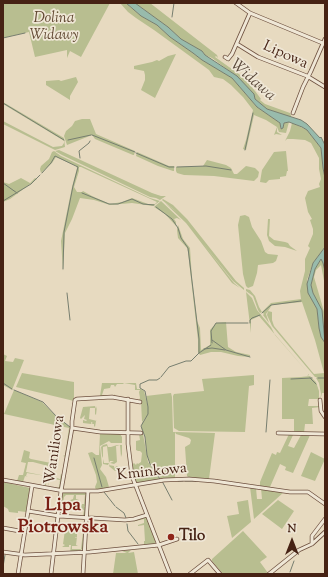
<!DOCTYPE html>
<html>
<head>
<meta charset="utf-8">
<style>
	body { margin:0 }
	#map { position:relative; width:328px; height:577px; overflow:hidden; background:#e7dac0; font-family:"Sorts Mill Goudy",serif }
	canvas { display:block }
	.frame { position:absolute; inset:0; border:4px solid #462214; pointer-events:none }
	.north { position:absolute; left:272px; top:521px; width:40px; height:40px; -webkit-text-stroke:3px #efe7d6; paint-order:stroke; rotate:0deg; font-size:11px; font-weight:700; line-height:16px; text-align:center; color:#462214 }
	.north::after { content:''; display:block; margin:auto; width:14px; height:18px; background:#462214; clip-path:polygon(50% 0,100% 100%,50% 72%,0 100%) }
</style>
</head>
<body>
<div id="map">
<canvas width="328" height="577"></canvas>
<div class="frame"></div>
<div class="north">N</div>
</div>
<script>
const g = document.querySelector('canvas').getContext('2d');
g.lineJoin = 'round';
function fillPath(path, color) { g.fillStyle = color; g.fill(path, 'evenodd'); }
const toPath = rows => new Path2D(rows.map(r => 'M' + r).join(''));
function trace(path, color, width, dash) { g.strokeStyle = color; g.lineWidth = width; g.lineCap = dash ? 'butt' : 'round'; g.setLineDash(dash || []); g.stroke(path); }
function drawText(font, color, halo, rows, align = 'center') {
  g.font = font + ' "Sorts Mill Goudy",serif'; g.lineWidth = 3.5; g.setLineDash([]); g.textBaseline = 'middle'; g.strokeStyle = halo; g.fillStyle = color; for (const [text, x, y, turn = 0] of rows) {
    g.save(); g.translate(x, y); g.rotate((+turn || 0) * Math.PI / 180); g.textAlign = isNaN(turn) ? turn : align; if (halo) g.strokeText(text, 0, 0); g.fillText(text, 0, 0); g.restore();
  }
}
const green = toPath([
	[3,3,110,3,81,57,70,51,67,58,67,50,35,57,29,32,3,38],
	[120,3,131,3,129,6,141,16,157,25,170,37,193,53,202,60,232,78,257,107,280,123,280,129,283,128,284,123,289,122,286,133,279,132,277,127,277,132,282,135,276,134,274,135,277,127,266,120,254,115,246,150,243,149,246,140,253,110,243,97,231,85,223,79,214,77,209,70,154,30,136,18,128,12],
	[135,3,150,3,217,55,218,58,216,56,215,57,243,77,255,91,261,99,260,100,265,104,290,113,291,115,291,117,267,109,255,99,250,90,236,76,212,58,205,55,202,51,181,39,168,27],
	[176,54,155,98,141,90,145,80,145,75,144,71,134,69,134,66,152,62,157,60,159,61,168,56],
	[76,77,78,82,70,96,70,100,46,85,46,81,59,80,61,81],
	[3,102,64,138,65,147,55,150,3,124,3,121,53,147,62,146,64,143,64,141,61,139,3,104],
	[82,119,90,119,96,134,135,151,134,155,133,155,95,139,92,135,67,145,64,136,66,131,72,126,75,121],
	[292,123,307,130,321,148,323,168,325,178,325,247,313,263,307,280,311,298,317,309,319,328,321,337,325,343,325,391,324,393,322,393,320,401,321,394,319,383,316,378,317,377,315,377,272,326,267,315,268,311,272,312,272,320,274,326,314,374,324,373,315,340,302,302,272,305,266,314,269,323,263,315,264,314,262,312,260,313,258,310,253,296,246,291,246,289,250,290,255,296,259,307,262,312,271,303,301,299,300,291,305,271,305,259,310,248,308,246,313,234,313,229,310,220,312,219,308,212,305,198,308,191,320,187,319,184,321,179,319,169,319,158,311,143,305,140,293,139,287,139,285,141,290,131],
	[59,150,152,193,161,196,166,196,160,200,154,197,156,198,150,197,62,155,55,151],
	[54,151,61,156,150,198,160,201,153,206,132,203,110,205,94,200,80,198,72,219,65,233,63,271,61,241,72,187,77,168,76,166,56,157,52,163,41,173,40,169,41,166,49,159,52,152],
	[79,167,81,167,157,202,155,204,148,204,132,198,122,202,110,204,92,196,83,191,82,192,77,192,74,187,79,171],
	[286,151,288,171,287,171,286,176,280,177,280,179,269,180,266,183,260,182,262,170,274,152],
	[137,152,169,166,174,166,174,171,173,171,158,166,136,156],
	[207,160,226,165,231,168,234,174,237,174,246,166,255,168,259,172,258,177,254,181,214,176,184,175,177,173,176,171,176,167,203,166],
	[21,178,30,183,35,178,37,179,10,199,3,202,3,182,9,184],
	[163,199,173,205,187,219,236,281,244,288,244,290,233,281,201,241,234,283,240,288,232,283,186,223,165,203,178,213,162,200],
	[161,201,181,220,177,218,174,219,176,222,176,226,165,214,154,207],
	[245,215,249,217,252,227,261,241,265,252,268,254,278,255,276,261,273,263,258,265,257,273,253,286,248,288,246,286,243,274,238,225,240,216],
	[268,219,270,219,269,236,274,240,285,242,288,243,290,246,297,251,285,247,275,246,269,241,267,235],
	[178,225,183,239,190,248,192,279,197,321,200,328,201,350,210,345,210,330,216,323,226,322,228,347,236,352,250,355,250,357,238,356,221,352,211,352,200,355,198,352,198,340,188,252,187,248,178,238,177,230],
	[321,259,323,263,325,271,325,286,321,265,316,270,314,277,325,315,325,334,322,326,322,310,313,293,311,285,315,269],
	[246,292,252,298,257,310,271,327,275,335,309,374,309,375,307,376,309,374,259,316,251,320,251,333],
	[3,354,7,356,5,361,13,362,15,358,24,360,12,390,3,385],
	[22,373,74,382,74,401,16,387],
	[254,375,254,385,249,386,245,432,179,431,174,428,173,396,174,394,204,391,202,379],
	[301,377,310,376,316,382,319,391,319,399,309,399,308,406,319,406,320,407,312,408,313,424,305,424,304,433,294,433,294,419,282,419,282,378],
	[102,383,136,383,137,389,141,389,144,391,148,407,146,396,171,393,172,397,173,432,175,432,175,478,161,479,150,463,147,456,145,437,141,428,142,423,147,416,142,422,141,401,139,400,140,398,139,392,140,390,133,390,135,390,135,385,124,383,123,384,117,384,115,387,114,385,111,385,110,388,104,389,102,395,114,395,114,394,115,396,100,396],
	[14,390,42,402,56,416,70,427,66,457,63,456,65,455,69,428,4,414],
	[95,406,96,409,97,406,96,415,95,414,95,408,90,408,89,419,97,421,96,421,95,427,94,426,94,424,91,424,93,423,91,422,91,424,83,423,83,420,86,421,87,420,84,419,85,415,81,419,80,418,83,407],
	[175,432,215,433,209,479,189,478,187,476,185,447,190,444,191,440,189,438,176,434],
	[100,433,123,434,120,434,122,437,122,443,111,443,109,441,100,446,102,465,100,469,106,477,109,487,96,490,95,487,97,482,96,475,88,453,92,452,96,455,99,455],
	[139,434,143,434,148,462,160,479,138,483,136,482,133,474,132,465,134,463,136,465,137,463,138,464,141,462,142,453,140,451,138,451,136,450,136,441,140,440],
	[289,434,293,435,288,446,294,448,301,435,310,435,293,473,285,470,286,467,280,464,270,487,260,486,260,482,272,453,276,455,277,452,280,453],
	[103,445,107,444,108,447,111,447,117,445,122,445,122,454,121,457,120,445,116,446,117,462,114,464,110,463,109,465,114,466,114,468,117,466,119,469,119,471,115,471,110,467,109,466,110,463,114,461,110,461,108,465,103,464,103,459,104,463,109,463,107,446,103,447,103,458,102,456,101,447],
	[24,450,30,452,29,458,31,459,51,463,53,456,55,457,50,476,60,479,61,474,63,475,61,489,59,489,59,491,50,488,55,489,59,487,60,480,54,479,54,481,52,481,54,481,54,479,50,478,48,485,49,487,48,487,52,467,33,462,28,462,26,472,46,476,27,473,26,476,28,477,25,476,23,482,44,486,47,481,43,479,47,480,45,488,3,479,17,481,19,475,23,475,26,463,21,462],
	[311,452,325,459,315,481,301,476],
	[3,482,30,488,26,512,18,511,18,513,9,512,8,509,3,506],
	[250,487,256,488,257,499,262,499,261,488,284,492,254,519],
	[75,492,86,492,87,494,86,506,84,507,86,507,85,516,83,516,84,510,81,509,81,507,79,506,80,500,80,506,81,506,82,504,84,504,85,495,76,495,76,499,79,500,77,505,69,504,66,505,68,505,68,501,73,499,74,495,66,495,64,497,63,504,61,504,63,493],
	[248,500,251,522,232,538,227,516,239,514,237,502],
	[278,500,294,511,282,529,262,514],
	[145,516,147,517,157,542,155,541,155,544,144,545,144,541,145,541,144,525,138,526,138,525,144,523,144,519,132,522],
	[79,524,80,524,79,528,82,529,82,530,79,530,79,533,77,533,77,537,75,537,76,538,77,537,76,545,78,546,72,546,72,549,81,549,83,532,84,532,83,549,70,553,71,545,69,545,69,547,62,547,65,545,63,544,65,530,68,529,69,525,75,526,75,530,78,530],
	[243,531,267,557,260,562,268,573,266,574,223,574,212,561,212,559],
	[131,550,128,553,134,552,138,574,113,574,116,553,127,553,122,551]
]);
const water = toPath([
	[126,3,135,3,168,27,181,39,202,51,205,55,237,76,254,94,255,99,267,109,301,120,307,124,320,138,321,137,325,145,325,178,323,168,321,148,307,130,302,127,289,122,284,123,283,128,281,129,280,123,257,107,232,78,202,60,193,53,170,37,157,25,141,16,126,3],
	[325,247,325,283,325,271,323,263,321,259,315,269,311,285,313,293,322,310,325,343,321,337,319,328,317,309,308,293,307,284,313,263,325,247]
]);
const stream = toPath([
	[172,17,174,3],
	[3,38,25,33],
	[3,103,64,140],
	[92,135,135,152],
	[68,140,91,135],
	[245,150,253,113],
	[136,153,169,167,174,167],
	[80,158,79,151,89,143,90,141],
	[177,167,206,166,231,170],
	[42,173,51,163,55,156,78,167,73,186,64,232,63,269],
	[3,183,17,193],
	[82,193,109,204,118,204,132,199,143,204,154,205],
	[3,201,31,184,40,175],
	[156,207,172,219,178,228,181,238,188,248,199,339,199,353],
	[67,293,70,320],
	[262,313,271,305,301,301],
	[250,323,250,320,252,318,260,315],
	[212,340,226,350,250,357],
	[212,343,211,331,216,323,248,323],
	[204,349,212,348,225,350],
	[161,377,169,367,186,361,191,361,199,353,211,345],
	[160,378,157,380,149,380,140,384,140,388,145,391,148,407,148,414,141,426,145,437,147,455,150,464,160,479],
	[310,378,316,384],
	[318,378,324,378],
	[291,379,312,378],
	[3,383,12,389],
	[14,390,43,402,56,416,70,427],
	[266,432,270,380],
	[94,458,102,487],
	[162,481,172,500],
	[178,481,183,481],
	[185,481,199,481],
	[104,492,115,506],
	[116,507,124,513,126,518],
	[127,524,128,531,138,544],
	[3,567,5,555],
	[290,572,294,561]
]);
const minor = toPath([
	[236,3,250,13,325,44],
	[237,44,258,57,307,76,325,87],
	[225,57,228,59,232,54,250,13],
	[293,113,303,87,311,71,325,39],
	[128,399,128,444,132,476,170,574],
	[320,400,321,411,325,417],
	[72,428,100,432,141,433],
	[278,433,325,434],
	[3,480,64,491,98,491,164,480,189,479,214,481,290,492,308,492,325,504],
	[28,511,59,516,125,520,134,519,147,515],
	[3,528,25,532],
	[312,544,312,536,325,519],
	[3,552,25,555,90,552,159,545,177,539],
	[18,574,32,486],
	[51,574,61,491,72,428,72,421,75,400,77,399,112,397,140,402],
	[83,574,88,491],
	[190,574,208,560,220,574],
	[269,574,299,550,312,544,325,532]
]);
const markers = [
	[171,537,4,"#8f2418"]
];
const parkNames = [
	["Dolina",54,19],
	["Widawy",54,36]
];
const streetNames = [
	["Lipowa",285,56,24],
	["Waniliowa",56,450,-82],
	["Kminkowa",152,473,-6]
];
const poiNames = [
	["Tilo",179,537]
];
const waterNames = [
	["Widawa",252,81,41]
];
const districtNames = [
	["Lipa",63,507],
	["Piotrowska",63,529]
];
fillPath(green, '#b8be90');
fillPath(water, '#98bbac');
trace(water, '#777e6f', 1);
trace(stream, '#777e6f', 1);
trace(minor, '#6e503f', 4.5);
trace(minor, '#efe7d6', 3);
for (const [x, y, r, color] of markers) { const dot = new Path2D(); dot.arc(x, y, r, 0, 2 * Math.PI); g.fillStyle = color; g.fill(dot); trace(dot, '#efe7d6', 1.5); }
drawText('italic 15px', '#624933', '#efe7d6', parkNames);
drawText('15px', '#462214', '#efe7d6', streetNames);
drawText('bold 15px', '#462214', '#efe7d6', poiNames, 'left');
drawText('italic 16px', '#5a483a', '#efe7d6', waterNames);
drawText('bold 19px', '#7a1f14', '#efe7d6', districtNames);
</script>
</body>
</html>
